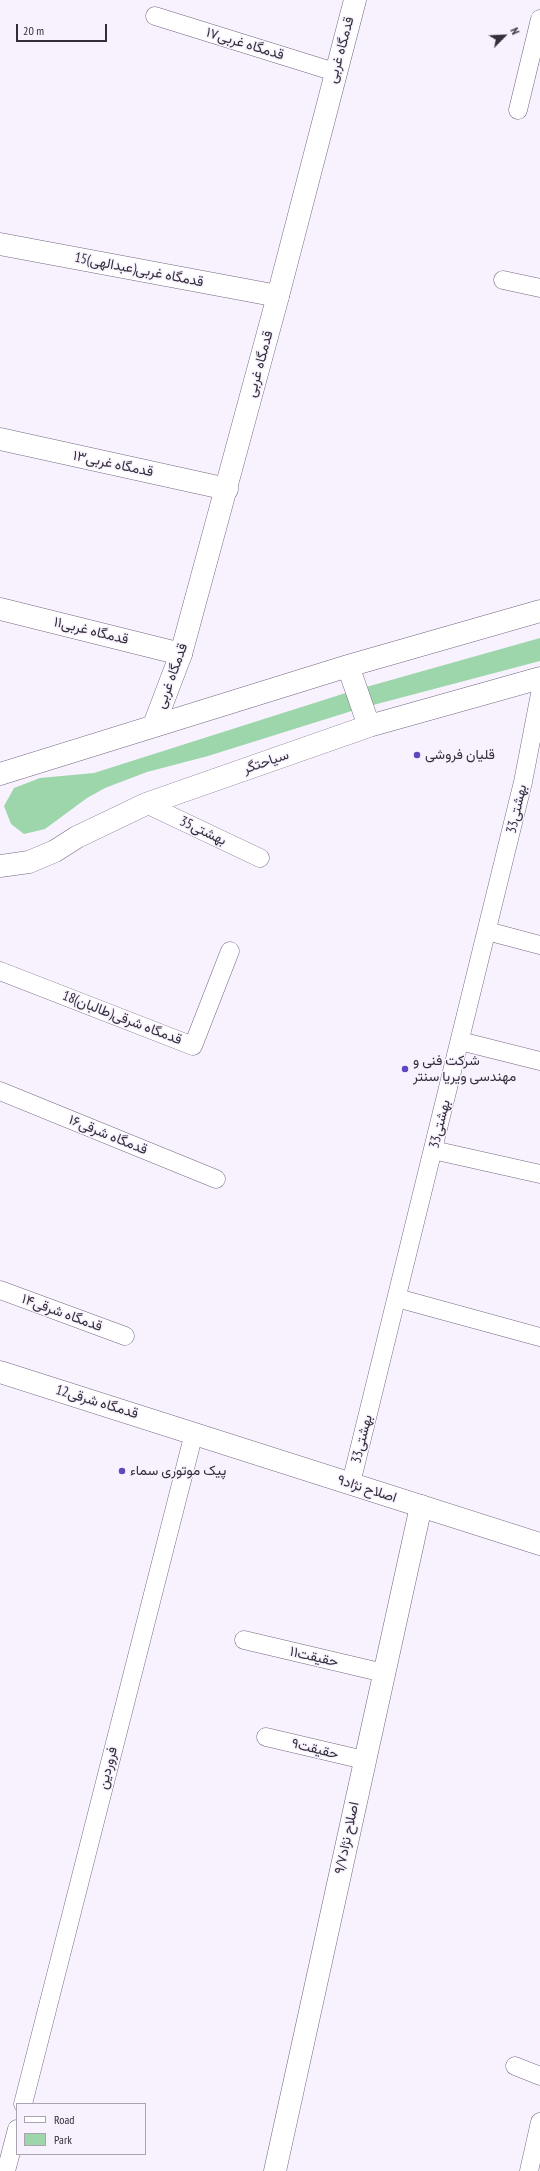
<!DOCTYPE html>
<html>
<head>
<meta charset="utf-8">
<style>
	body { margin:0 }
	#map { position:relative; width:540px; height:2171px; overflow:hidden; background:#f8f2fe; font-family:"PT Sans Narrow",sans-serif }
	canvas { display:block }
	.legend { position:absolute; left:16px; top:2103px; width:130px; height:52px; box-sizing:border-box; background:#f8f2fe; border:1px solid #a9a4af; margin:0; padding:5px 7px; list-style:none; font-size:12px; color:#332e39 }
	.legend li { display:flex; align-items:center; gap:8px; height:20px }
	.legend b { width:20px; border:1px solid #a9a4af }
	.north { position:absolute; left:484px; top:16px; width:40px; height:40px; -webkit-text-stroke:3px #f8f2fe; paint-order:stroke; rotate:66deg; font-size:11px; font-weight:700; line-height:16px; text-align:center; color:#332e39 }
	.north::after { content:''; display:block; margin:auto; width:14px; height:18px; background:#332e39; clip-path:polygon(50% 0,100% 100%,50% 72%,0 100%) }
	.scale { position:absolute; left:16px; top:24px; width:91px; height:18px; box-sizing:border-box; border:2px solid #332e39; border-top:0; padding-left:5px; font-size:12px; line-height:14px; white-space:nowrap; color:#332e39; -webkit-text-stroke:3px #f8f2fe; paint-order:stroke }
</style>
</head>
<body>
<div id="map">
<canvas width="540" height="2171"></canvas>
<ul class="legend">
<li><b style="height:5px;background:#fff"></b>Road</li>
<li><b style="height:11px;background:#9cd6aa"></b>Park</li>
</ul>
<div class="north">N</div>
<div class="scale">20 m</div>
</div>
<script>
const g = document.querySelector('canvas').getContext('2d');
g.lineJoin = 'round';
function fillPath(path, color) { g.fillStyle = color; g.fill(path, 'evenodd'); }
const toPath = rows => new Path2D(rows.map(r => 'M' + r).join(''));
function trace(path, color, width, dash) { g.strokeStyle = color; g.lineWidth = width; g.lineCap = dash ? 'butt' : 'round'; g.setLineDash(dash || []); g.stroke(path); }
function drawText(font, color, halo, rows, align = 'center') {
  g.font = font + ' "PT Sans Narrow",Vazirmatn,sans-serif'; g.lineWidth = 3; g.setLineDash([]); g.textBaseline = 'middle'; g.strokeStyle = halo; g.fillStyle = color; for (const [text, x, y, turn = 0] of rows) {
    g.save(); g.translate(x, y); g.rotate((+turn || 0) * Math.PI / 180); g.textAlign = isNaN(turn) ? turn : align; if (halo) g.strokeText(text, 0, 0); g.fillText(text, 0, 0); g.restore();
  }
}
const green = toPath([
	[540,638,540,661,358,709,208,756,147,772,105,788,87,798,45,829,24,834,11,824,4,806,14,788,40,778,94,773,352,691]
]);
const lane = toPath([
	[155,16,335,72],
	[518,110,540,19],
	[503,280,540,288],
	[146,804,260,858],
	[487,931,540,945],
	[0,971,193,1046,230,951],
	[460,1041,540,1061],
	[0,1091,216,1179],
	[433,1150,540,1174],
	[0,1290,125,1336],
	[397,1298,540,1337],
	[351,1483,523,782,540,694],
	[244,1640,384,1673],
	[266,1737,364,1760],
	[515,2066,540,2076],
	[23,2104,194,1433],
	[6,2171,17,2129],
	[529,2171,540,2122]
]);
const street = toPath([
	[0,244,278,296],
	[0,439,227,489],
	[0,609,181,654],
	[275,2171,421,1506]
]);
const secondary = toPath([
	[348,666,369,726],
	[154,725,181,654,278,296,355,0],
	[0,774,348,666,540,611],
	[0,866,29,862,55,851,77,837,146,804,369,726,540,678],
	[0,1372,540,1544]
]);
const markers = [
	[417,755,4,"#6146bf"],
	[405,1069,4,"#6146bf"],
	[122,1471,4,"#6146bf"]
];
const streetNames = [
	["قدمگاه غربی۱۷",245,44,17],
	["قدمگاه غربی",341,50,-75],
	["15قدمگاه غربی(عبدالهی)",139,270,11],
	["قدمگاه غربی",260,364,-75],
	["قدمگاه غربی۱۳",113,464,12],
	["قدمگاه غربی۱۱",91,631,14],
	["قدمگاه غربی",172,676,-70],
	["سیاحتگر",266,762,-19],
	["33بهشتی",517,809,-77],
	["بهشتی35",203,831,25],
	["18قدمگاه شرقی(طالبان)",122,1018,21],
	["33بهشتی",440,1124,-76],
	["قدمگاه شرقی۱۶",108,1135,22],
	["قدمگاه شرقی۱۴",62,1313,20],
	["12قدمگاه شرقی",97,1402,17],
	["33بهشتی",362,1439,-76],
	["اصلاح نژاد۹",367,1489,18],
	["حقیقت۱۱",314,1657,13],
	["حقیقت۹",315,1749,14],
	["فروردین",108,1768,-76],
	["اصلاح نژاد۹/۷",347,1838,-78]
];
const poiNames = [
	["قلیان فروشی",425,755],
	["شرکت فنی و",413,1061],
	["مهندسی ویریا سنتر",413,1077],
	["پیک موتوری سماء",130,1471]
];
fillPath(green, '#9cd6aa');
trace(lane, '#736680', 19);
trace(street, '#736680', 23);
trace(secondary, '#736680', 23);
trace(lane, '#fff', 18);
trace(street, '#fff', 22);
trace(secondary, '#fff', 22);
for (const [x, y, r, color] of markers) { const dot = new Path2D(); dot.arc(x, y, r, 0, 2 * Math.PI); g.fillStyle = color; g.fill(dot); trace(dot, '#f8f2fe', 1.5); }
drawText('14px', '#332e39', '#f8f2fe', streetNames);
drawText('14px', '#332e39', '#f8f2fe', poiNames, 'left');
</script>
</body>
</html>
